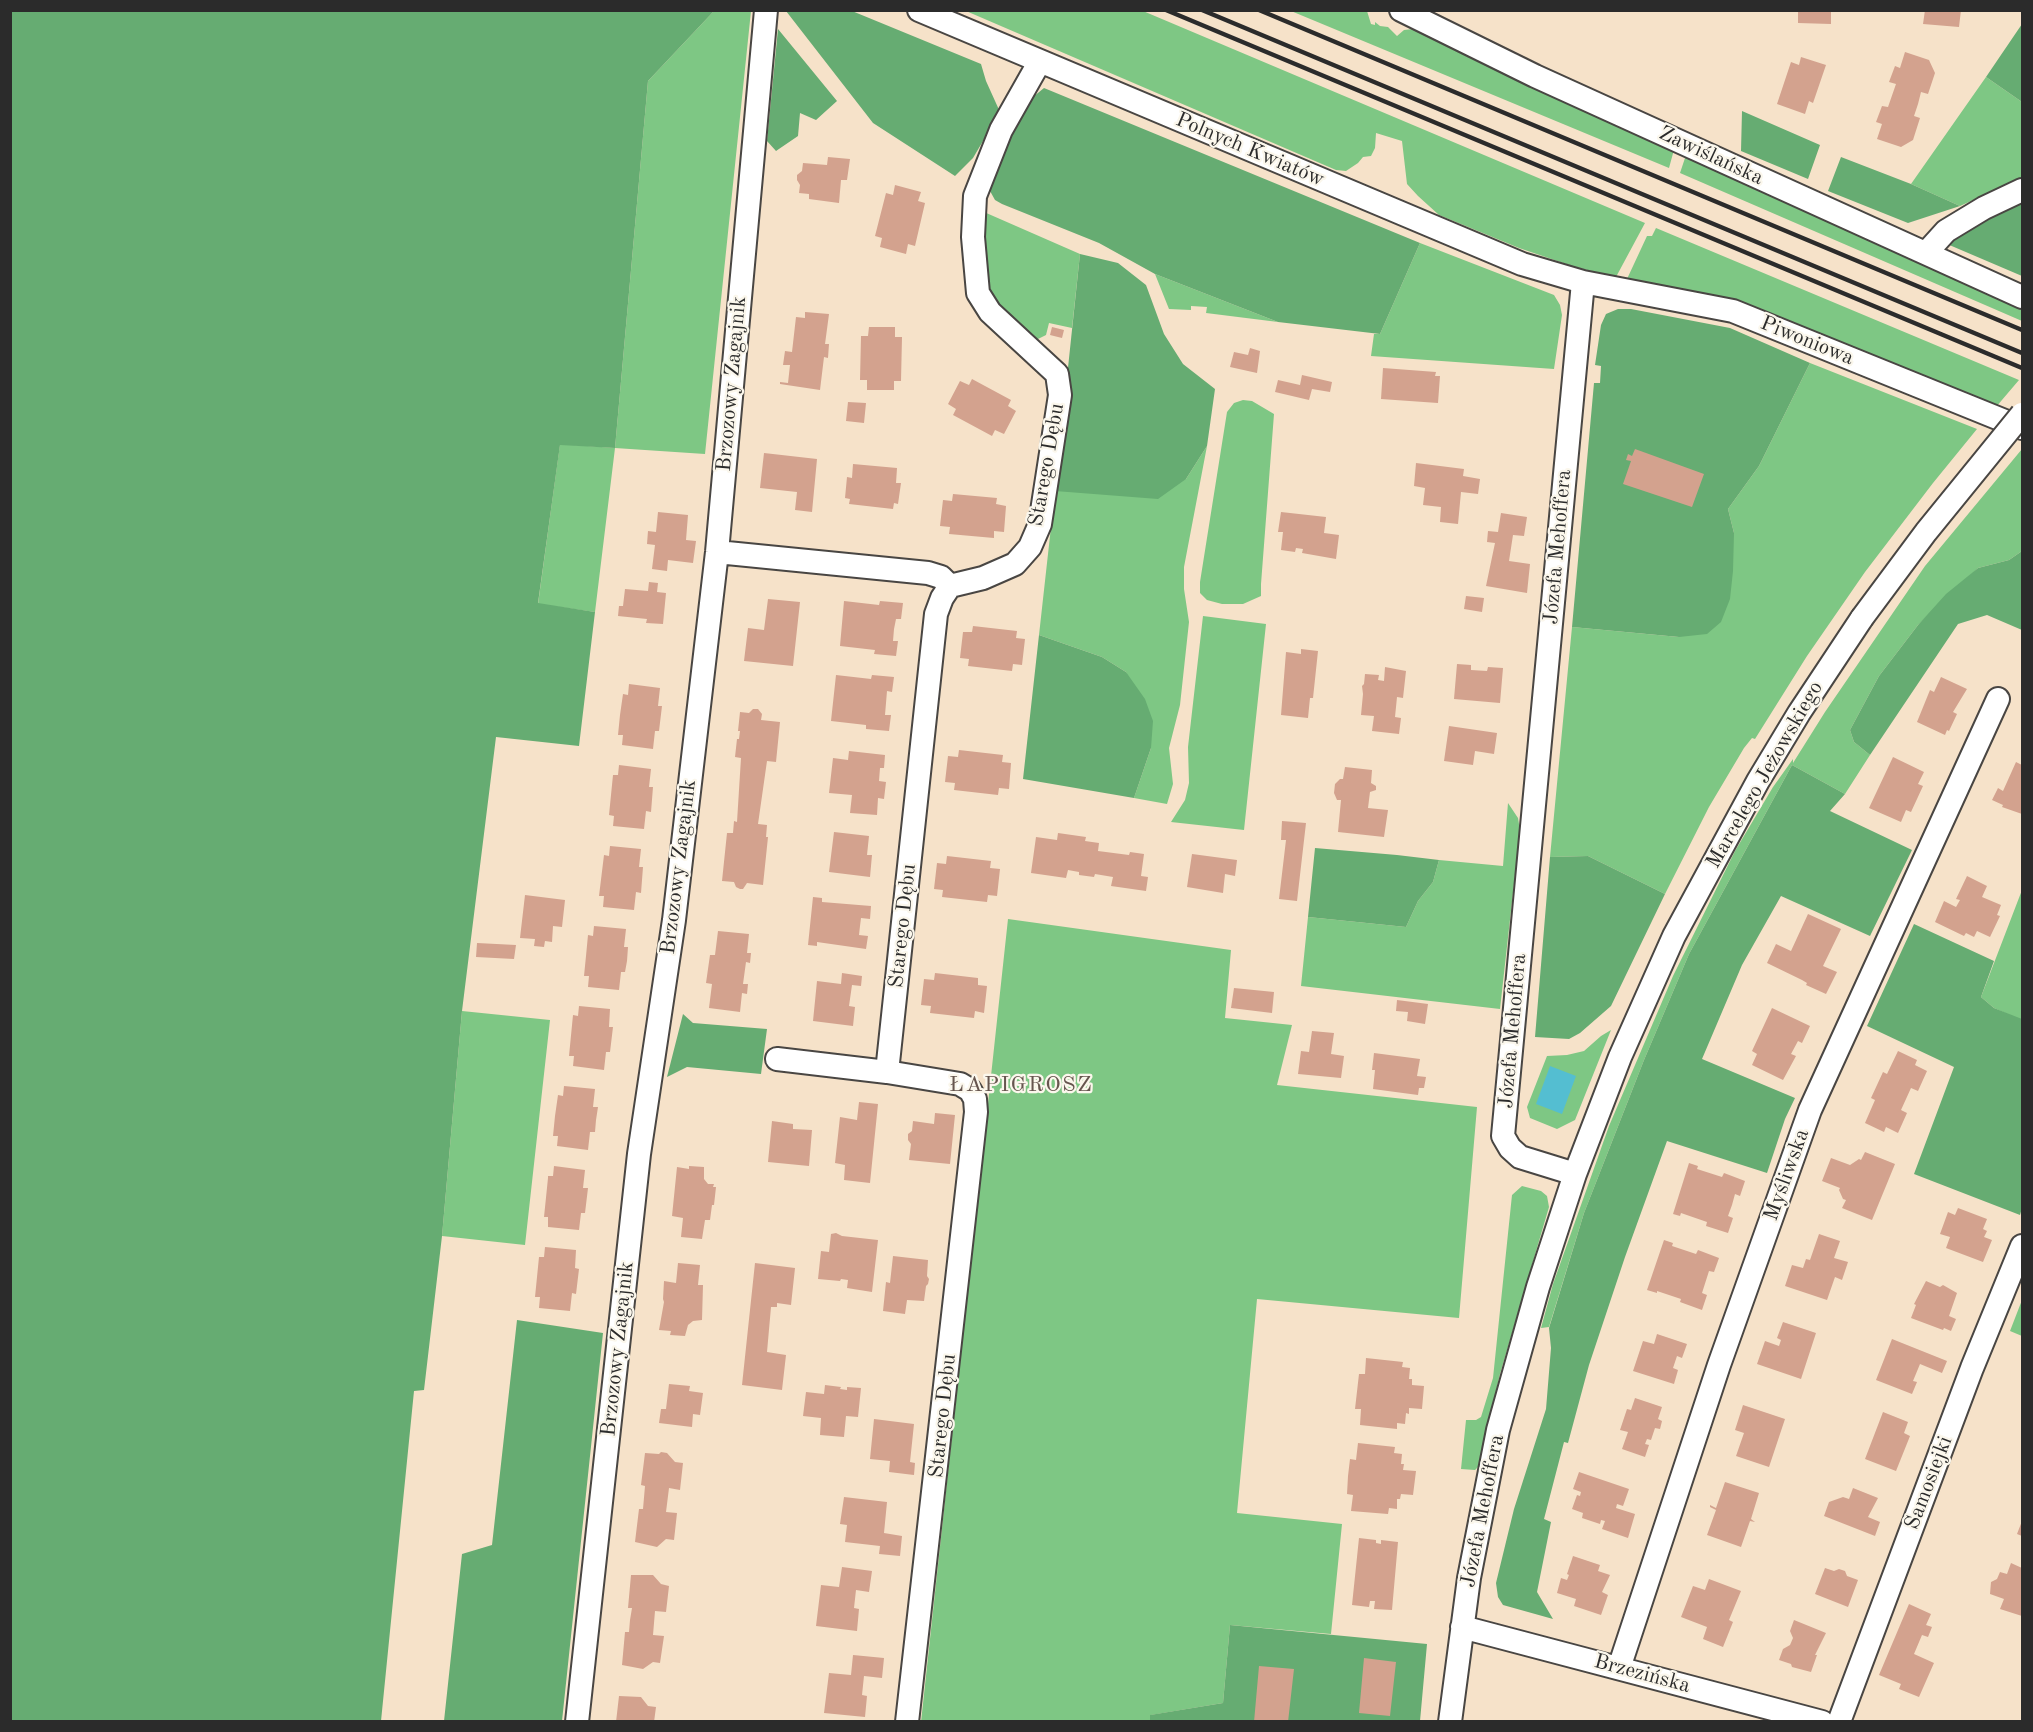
<!DOCTYPE html>
<html>
<head>
<meta charset="utf-8">
<style>
	body { margin:0 }
	#map { position:relative; width:2033px; height:1732px; overflow:hidden; background:#f6e2c9; font-family:"Old Standard TT",serif }
	canvas { display:block }
	.frame { position:absolute; inset:0; border:12px solid #2b2b2b; pointer-events:none }
</style>
</head>
<body>
<div id="map">
<canvas width="2033" height="1732"></canvas>
<div class="frame"></div>
</div>
<script>
const g = document.querySelector('canvas').getContext('2d');
g.lineJoin = 'round';
function fillPath(path, color) { g.fillStyle = color; g.fill(path, 'evenodd'); }
const toPath = rows => new Path2D(rows.map(r => 'M' + r).join(''));
function trace(path, color, width, dash) { g.strokeStyle = color; g.lineWidth = width; g.lineCap = dash ? 'butt' : 'round'; g.setLineDash(dash || []); g.stroke(path); }
function drawText(font, color, halo, rows, align = 'center') {
  g.font = font + ' "Old Standard TT",serif'; g.lineWidth = 4.5; g.setLineDash([]); g.textBaseline = 'middle'; g.strokeStyle = halo; g.fillStyle = color; for (const [text, x, y, turn = 0] of rows) {
    g.save(); g.translate(x, y); g.rotate((+turn || 0) * Math.PI / 180); g.textAlign = isNaN(turn) ? turn : align; if (halo) g.strokeText(text, 0, 0); g.fillText(text, 0, 0); g.restore();
  }
}
const green = toPath([
	[714,11,751,11,705,454,615,448,595,612,538,604,560,444,615,448,648,81],
	[966,11,1143,11,1645,223,1616,277,1575,267,1519,248,1439,215,1418,196,1407,184,1402,141,1376,133,1375,148,1371,156,1363,157,1358,163,1346,171,1336,170],
	[1291,11,1367,11,1371,24,1375,25,1375,22,1380,26,1388,27,1397,36,1404,30,1413,29,1675,146,1669,168],
	[1986,77,2022,102,2022,178,1960,206,1911,184],
	[1687,152,2022,308,2022,321,1680,173],
	[984,212,1080,254,1072,328,1049,323,1046,335,1036,340,1001,311,987,292,983,276],
	[1656,228,2019,380,1996,407,1777,318,1729,301,1627,279,1647,236,1652,236],
	[1420,243,1554,295,1560,305,1562,315,1554,369,1371,356,1374,334,1380,334],
	[1155,274,1278,322,1206,313,1207,307,1191,306,1191,310,1169,309],
	[1810,363,1977,429,1933,483,1865,572,1807,656,1755,739,1752,738,1744,748,1709,807,1665,894,1588,856,1550,857,1572,627,1679,637,1734,533,1728,509,1759,466],
	[1243,400,1252,401,1274,414,1261,584,1261,596,1243,604,1222,604,1207,600,1200,593,1200,582,1227,412,1234,403],
	[1207,446,1184,567,1184,589,1189,622,1180,705,1169,748,1173,784,1167,804,1134,798,1151,748,1126,672,1102,657,1039,635,1055,491,1186,479],
	[2022,449,2022,551,2009,560,1978,568,1918,625,1879,676,1850,730,1854,742,1870,755,1845,794,1792,765,1689,954,1644,1060,1584,1213,1549,1327,1541,1328,1553,1284,1609,1126,1673,976,1735,851,1773,787,1793,759,1793,763,1825,712,1925,566],
	[1203,616,1266,624,1244,830,1171,822,1185,800,1189,783,1188,747],
	[1508,803,1518,818,1520,830,1500,1009,1301,986,1308,917,1406,927,1418,901,1433,882,1439,860,1503,866],
	[2022,890,2022,1019,2021,1020,1994,1008,1981,997],
	[1008,919,1231,950,1225,1018,1292,1025,1277,1085,1477,1107,1459,1318,1257,1299,1237,1513,1342,1524,1331,1634,1230,1625,1223,1703,1151,1715,1150,1721,921,1722],
	[462,1011,550,1020,525,1245,442,1236],
	[1611,1030,1575,1120,1557,1129,1530,1118,1527,1107,1547,1056,1567,1055,1584,1051,1601,1036],
	[1522,1186,1541,1191,1547,1196,1549,1207,1500,1374,1478,1467,1475,1470,1461,1469,1466,1420,1476,1420,1481,1417,1493,1378,1512,1195],
	[2022,1300,2022,1336,2010,1331]
]);
const forest = toPath([
	[11,10,714,11,648,81,615,448,560,445,538,603,595,612,579,746,496,737,462,1011,442,1236,424,1390,414,1391,381,1721,11,1721],
	[786,11,852,11,981,64,986,81,1000,112,973,158,955,176,873,123],
	[2022,24,2022,102,1986,77],
	[778,29,837,101,816,120,800,113,798,136,776,151,767,141],
	[1044,88,1420,243,1380,334,1278,322,1155,274,1099,243,1002,204,995,200,990,191,993,181,1010,137,1033,97],
	[1742,111,1820,145,1808,179,1741,151],
	[1841,157,1911,184,1960,206,1908,223,1828,191],
	[2022,198,2022,276,1947,244,2003,210],
	[1080,254,1118,263,1146,285,1164,334,1183,364,1215,389,1207,446,1186,479,1158,499,1055,491],
	[1618,309,1631,309,1730,328,1810,363,1759,466,1728,509,1734,533,1733,571,1730,599,1721,622,1707,634,1679,637,1572,627,1594,383,1600,383,1601,366,1595,365,1601,325,1606,314],
	[2022,551,2022,630,1987,615,1958,624,1870,755,1854,742,1850,730,1879,676,1918,625,1946,594,1978,568,2009,560],
	[1039,635,1102,657,1126,672,1145,699,1153,721,1151,748,1134,798,1023,779],
	[1792,765,1845,794,1830,811,1912,850,1870,936,1781,896,1742,965,1702,1059,1795,1098,1785,1119,1767,1173,1667,1141,1625,1257,1589,1365,1568,1443,1564,1442,1544,1519,1551,1522,1537,1592,1553,1619,1503,1605,1498,1597,1496,1583,1514,1509,1546,1409,1551,1348,1549,1328,1584,1213,1644,1060,1689,954],
	[1315,848,1397,855,1439,860,1433,882,1418,901,1406,927,1308,917],
	[1588,856,1665,894,1611,1006,1580,1033,1569,1039,1535,1037,1550,857],
	[1914,924,1994,961,1981,997,1994,1008,2022,1019,2022,1208,2020,1215,1914,1174,1954,1067,1867,1026],
	[683,1014,693,1023,767,1029,761,1074,687,1067,667,1077],
	[517,1320,603,1333,562,1721,444,1721,462,1554,492,1545],
	[1230,1625,1427,1644,1420,1721,1150,1722,1150,1715,1223,1703]
]);
const water = toPath([
	[1550,1066,1576,1076,1562,1114,1536,1104]
]);
const building = toPath([
	[1798,10,1831,10,1831,24,1798,23],
	[1925,10,1961,10,1959,27,1923,24],
	[1905,52,1929,60,1935,73,1928,94,1921,92,1918,104,1914,116,1920,118,1913,140,1901,147,1877,139,1882,124,1876,122,1882,106,1888,107,1896,84,1889,82,1895,66,1900,68],
	[1801,57,1826,65,1813,103,1809,101,1805,114,1777,104,1791,62,1799,65],
	[828,157,850,159,847,180,841,180,839,203,809,199,809,194,799,193,800,185,797,180,797,175,802,171,803,163,827,165],
	[895,185,921,192,918,201,925,203,915,246,908,244,906,254,880,247,882,238,875,236,886,193,893,195],
	[805,312,829,314,825,344,829,344,828,358,824,357,820,390,780,384,780,382,788,383,790,365,783,365,785,351,792,352,796,317,805,318],
	[869,327,895,327,895,337,902,337,901,381,894,381,894,390,867,390,867,380,860,380,861,336,868,336],
	[1052,327,1064,330,1062,338,1050,335],
	[1250,348,1260,351,1257,373,1230,367,1234,352,1248,355],
	[1383,368,1436,372,1435,376,1440,376,1438,403,1381,399],
	[1302,375,1332,382,1330,392,1312,389,1309,400,1275,392,1278,380,1300,385],
	[972,379,1011,400,1008,406,1016,411,1004,434,995,430,992,436,953,415,956,409,948,404,960,381,969,385],
	[848,402,866,403,864,423,846,421],
	[1635,449,1704,474,1692,507,1623,484,1631,461,1626,460,1628,454,1632,456],
	[764,453,817,459,812,512,795,510,797,492,760,488],
	[1416,463,1464,469,1463,476,1480,479,1478,494,1461,492,1458,524,1440,522,1441,507,1423,505,1425,488,1414,486],
	[853,464,897,468,896,483,901,483,898,504,894,503,893,509,849,504,850,499,845,498,847,477,852,478],
	[953,494,997,498,996,504,1006,506,1004,532,994,531,994,538,949,534,950,527,940,526,943,500,952,501],
	[658,512,688,515,686,540,696,541,693,563,668,560,667,571,652,569,655,545,647,544,648,531,656,532],
	[1281,512,1326,517,1324,533,1339,535,1336,559,1302,553,1303,549,1296,548,1295,552,1281,550,1283,532,1278,532],
	[1501,513,1527,517,1524,536,1513,535,1509,561,1530,564,1527,593,1486,586,1495,543,1487,542,1488,531,1498,532],
	[649,582,658,583,657,592,666,593,663,624,646,623,647,619,618,616,619,606,623,606,625,589,648,591],
	[1466,596,1484,598,1482,612,1464,609],
	[768,599,800,602,793,666,744,661,748,628,764,630],
	[844,601,879,605,880,601,903,603,901,619,896,619,894,629,893,641,898,641,896,656,874,654,875,650,840,646],
	[973,626,1017,631,1016,638,1025,639,1022,665,1013,664,1012,671,968,666,969,659,960,658,963,632,972,632],
	[1301,649,1318,651,1313,698,1310,698,1308,718,1281,715,1286,652,1301,654],
	[1457,664,1471,665,1471,670,1487,671,1488,667,1503,668,1500,703,1454,699],
	[1385,667,1406,671,1403,698,1397,697,1395,717,1401,718,1399,734,1372,731,1374,716,1361,715,1363,694,1362,686,1364,684,1365,674,1379,675,1378,680,1384,681],
	[836,675,871,679,872,675,894,677,892,692,887,691,885,715,891,715,889,731,866,729,866,725,831,721],
	[1941,677,1967,689,1953,712,1957,714,1949,731,1947,730,1945,735,1917,722,1930,690,1934,692],
	[629,684,660,688,658,706,662,706,659,731,655,731,653,749,622,745,623,735,618,735,620,715,623,694,628,695],
	[753,709,758,709,762,714,761,720,780,722,776,762,767,761,758,824,767,825,766,837,768,837,763,885,747,883,743,889,740,889,736,887,734,882,722,881,727,833,733,833,734,821,737,822,741,758,735,757,737,739,739,739,740,731,738,731,740,712,749,713],
	[1449,726,1497,733,1494,754,1475,751,1473,765,1444,761],
	[959,750,1003,755,1002,762,1011,763,1009,789,999,788,998,795,954,790,955,783,945,782,948,756,958,757],
	[849,751,885,755,884,768,880,768,879,781,886,782,884,799,878,798,877,815,850,813,852,795,829,793,833,758,848,760],
	[1893,757,1924,772,1918,784,1923,786,1911,812,1906,810,1901,822,1869,808],
	[2016,762,2022,765,2022,814,2002,807,2003,805,1992,800,1998,788,2003,791],
	[619,765,651,769,649,787,653,787,651,812,646,811,644,829,613,826,614,816,609,815,613,775,618,775],
	[1345,767,1372,770,1371,783,1376,786,1376,790,1370,792,1368,808,1388,810,1384,837,1338,832,1341,800,1337,800,1334,793,1335,784,1340,779,1343,779],
	[1282,821,1306,823,1297,901,1279,899,1286,840,1281,840],
	[834,832,869,836,867,855,872,855,870,877,829,872],
	[1058,833,1086,837,1085,841,1099,843,1098,851,1129,855,1130,852,1144,854,1141,876,1148,877,1146,891,1111,886,1113,877,1095,874,1094,877,1079,875,1079,872,1068,870,1066,878,1031,873,1036,837,1057,840],
	[610,846,641,849,639,867,643,867,641,893,636,892,634,910,603,907,604,896,599,896,604,855,609,856],
	[1192,854,1237,860,1235,876,1225,874,1223,893,1187,887],
	[947,856,991,861,990,868,1000,869,997,896,988,895,987,902,942,897,943,890,934,889,937,863,946,864],
	[1967,876,1987,886,1982,897,2001,905,1997,915,2000,916,1990,937,1977,931,1974,937,1966,933,1964,936,1935,922,1944,901,1956,907,1960,900,1956,899],
	[525,895,565,900,562,927,553,926,552,942,545,941,544,947,534,946,535,939,520,938],
	[813,897,822,898,822,902,871,906,870,919,861,918,860,926,859,935,868,936,866,949,817,942,817,946,808,945],
	[1808,914,1841,929,1823,966,1837,972,1826,994,1806,985,1807,983,1802,980,1767,963,1776,944,1791,951],
	[594,926,626,929,624,947,628,947,627,961,625,972,621,972,619,990,588,987,589,976,584,976,586,956,588,935,593,936],
	[718,931,749,934,747,953,751,953,750,963,746,962,743,984,748,984,747,994,742,993,740,1012,709,1008,712,984,706,983,710,955,715,955],
	[477,943,516,945,514,959,476,957],
	[842,973,862,976,861,986,852,985,849,1006,855,1007,853,1026,813,1021,817,981,841,984],
	[935,973,978,978,978,985,987,986,984,1013,975,1011,974,1018,930,1013,931,1006,921,1005,924,979,934,980],
	[1234,988,1274,992,1272,1013,1231,1008],
	[1397,1000,1428,1004,1425,1024,1407,1021,1408,1012,1396,1011],
	[579,1006,610,1009,609,1027,613,1027,610,1052,606,1052,604,1070,573,1066,574,1056,569,1056,573,1015,578,1016],
	[1772,1008,1810,1026,1802,1043,1798,1041,1791,1054,1796,1056,1783,1080,1752,1065,1757,1054,1752,1051],
	[1312,1031,1334,1033,1331,1054,1344,1056,1341,1078,1298,1074,1301,1051,1309,1052],
	[1898,1051,1917,1060,1915,1065,1927,1071,1918,1091,1911,1088,1901,1110,1907,1113,1898,1133,1886,1127,1884,1132,1865,1123,1875,1100,1871,1098,1883,1072,1887,1074],
	[1374,1053,1420,1059,1417,1076,1426,1077,1424,1088,1419,1088,1418,1095,1373,1089,1375,1070,1372,1070],
	[564,1086,595,1089,593,1107,598,1107,596,1120,595,1132,590,1132,588,1150,557,1146,558,1136,553,1136,555,1116,558,1095,563,1096],
	[859,1102,878,1104,870,1183,844,1180,845,1165,835,1163,840,1117,857,1120],
	[935,1113,955,1115,950,1164,909,1160,911,1144,908,1140,908,1134,912,1131,913,1121,934,1124],
	[772,1121,793,1124,793,1129,812,1130,809,1166,768,1162],
	[1865,1152,1895,1164,1872,1220,1842,1208,1846,1200,1843,1199,1839,1190,1840,1188,1822,1181,1831,1158,1850,1165,1859,1159,1861,1160],
	[1689,1163,1698,1166,1697,1169,1722,1177,1724,1173,1745,1181,1740,1196,1735,1194,1732,1205,1728,1216,1733,1218,1728,1233,1706,1226,1707,1222,1681,1213,1680,1216,1673,1214],
	[554,1166,585,1170,583,1188,588,1188,585,1213,581,1213,579,1230,548,1227,548,1217,544,1217,548,1178,548,1176,553,1176],
	[689,1166,704,1167,704,1179,708,1184,714,1184,713,1187,716,1187,714,1205,712,1205,710,1220,705,1220,702,1239,681,1237,683,1218,672,1216,677,1167,689,1169],
	[1958,1208,1987,1219,1983,1229,1987,1231,1984,1237,1992,1240,1983,1262,1946,1248,1950,1237,1940,1234,1948,1212,1955,1215],
	[836,1233,842,1236,878,1240,872,1292,847,1288,848,1280,841,1279,840,1281,818,1279,821,1251,829,1252,831,1234],
	[1819,1234,1840,1241,1834,1258,1848,1262,1842,1280,1835,1277,1827,1300,1785,1286,1792,1265,1803,1268,1806,1259,1810,1260],
	[1664,1240,1673,1243,1672,1246,1696,1254,1698,1250,1719,1258,1714,1272,1709,1271,1702,1293,1707,1295,1702,1310,1680,1302,1681,1299,1657,1291,1657,1293,1647,1290],
	[545,1247,576,1250,575,1268,579,1269,576,1294,572,1293,570,1311,539,1308,540,1297,535,1297,539,1257,544,1257],
	[893,1256,928,1260,927,1276,929,1279,928,1284,926,1286,924,1301,907,1300,905,1314,883,1311,886,1282,890,1283],
	[678,1263,700,1265,698,1285,703,1285,702,1320,693,1321,688,1325,685,1336,670,1335,671,1331,659,1330,664,1302,663,1299,664,1281,676,1283],
	[755,1263,795,1268,791,1305,777,1303,777,1307,771,1307,767,1352,786,1355,782,1390,742,1385],
	[1926,1281,1940,1287,1943,1285,1957,1293,1949,1316,1956,1319,1951,1331,1944,1328,1943,1330,1911,1318,1916,1305,1914,1304],
	[1783,1322,1816,1333,1801,1379,1757,1364,1765,1341,1779,1346,1781,1340,1777,1338],
	[1657,1334,1687,1344,1682,1358,1677,1356,1673,1368,1678,1370,1674,1384,1633,1371,1643,1341,1654,1344],
	[1892,1339,1947,1361,1942,1373,1920,1364,1913,1381,1917,1382,1912,1394,1876,1380],
	[1366,1358,1403,1362,1402,1367,1410,1368,1409,1379,1412,1379,1412,1385,1424,1386,1422,1409,1409,1408,1409,1414,1406,1413,1405,1424,1397,1423,1397,1429,1360,1425,1361,1409,1355,1409,1359,1374,1365,1374],
	[669,1384,690,1386,689,1391,703,1393,700,1415,693,1414,692,1427,659,1423,661,1409,666,1409],
	[825,1385,841,1387,840,1389,847,1390,847,1387,861,1388,858,1417,846,1416,844,1437,820,1435,821,1418,803,1416,806,1392,824,1394],
	[1635,1398,1662,1407,1658,1419,1662,1421,1660,1429,1655,1428,1651,1440,1647,1439,1645,1444,1649,1445,1645,1457,1622,1449,1628,1432,1620,1430,1627,1409,1631,1410],
	[1743,1405,1785,1419,1769,1467,1736,1456,1744,1433,1735,1430],
	[1883,1412,1908,1422,1904,1433,1910,1436,1896,1471,1865,1459],
	[874,1419,914,1424,910,1462,915,1463,914,1475,889,1472,890,1461,870,1459],
	[1358,1443,1395,1447,1394,1453,1402,1454,1401,1464,1404,1464,1403,1470,1416,1471,1413,1495,1401,1494,1400,1499,1397,1499,1397,1509,1389,1508,1388,1514,1351,1511,1353,1495,1347,1494,1348,1476,1350,1459,1356,1460],
	[661,1452,667,1453,675,1462,683,1463,680,1490,669,1488,666,1512,677,1513,674,1540,666,1539,657,1547,635,1542,639,1509,643,1509,645,1486,641,1485,645,1453,659,1454],
	[1579,1472,1629,1489,1623,1506,1617,1504,1616,1508,1635,1514,1628,1538,1602,1529,1605,1521,1601,1520,1600,1524,1582,1518,1583,1513,1572,1509,1577,1495,1580,1496,1581,1492,1573,1489],
	[1725,1482,1759,1493,1751,1519,1755,1522,1750,1521,1741,1547,1707,1535,1716,1510,1710,1507,1710,1505,1716,1508],
	[1853,1488,1878,1498,1868,1517,1880,1522,1875,1536,1824,1516,1829,1502,1843,1497,1849,1499],
	[844,1497,887,1502,884,1533,902,1536,900,1556,879,1554,880,1546,845,1542,847,1525,840,1524],
	[2022,1521,2022,1536,2017,1534],
	[1359,1538,1376,1540,1376,1543,1381,1544,1381,1540,1398,1542,1392,1610,1374,1609,1375,1601,1370,1601,1369,1607,1352,1605],
	[1573,1556,1600,1565,1598,1571,1610,1575,1602,1592,1608,1595,1601,1615,1574,1606,1576,1599,1557,1593,1561,1578,1567,1580,1569,1575,1567,1574],
	[2011,1563,2022,1568,2022,1616,2000,1609,2004,1599,1990,1594,1991,1582,1997,1579,2000,1572,2007,1574],
	[842,1567,872,1571,869,1592,856,1590,854,1608,859,1609,857,1631,816,1626,821,1585,839,1587],
	[1825,1568,1834,1571,1839,1569,1845,1571,1847,1576,1858,1580,1848,1607,1815,1594],
	[631,1575,653,1575,661,1584,669,1586,666,1612,655,1611,653,1635,664,1636,660,1663,653,1662,643,1669,622,1665,625,1632,629,1632,630,1620,632,1608,628,1608],
	[1709,1579,1741,1591,1729,1620,1733,1622,1723,1647,1703,1639,1707,1627,1681,1617,1693,1586,1705,1590],
	[1909,1604,1931,1614,1926,1625,1932,1627,1928,1637,1922,1635,1914,1654,1934,1663,1919,1697,1899,1689,1901,1684,1879,1675],
	[1794,1620,1826,1633,1815,1655,1817,1655,1811,1672,1792,1667,1791,1664,1779,1660,1783,1649,1790,1645,1793,1638,1790,1631],
	[853,1655,884,1658,882,1678,864,1676,862,1695,867,1696,865,1717,824,1713,829,1673,851,1675],
	[1364,1658,1396,1662,1390,1716,1359,1713],
	[1259,1666,1294,1669,1288,1722,1254,1722],
	[619,1696,641,1697,648,1706,656,1707,654,1722,616,1722]
]);
const minor = toPath([
	[919,10,1522,264,1583,282,1733,311,2022,428],
	[1401,10,1535,76,2022,297],
	[1926,253,1946,231,1984,208,2022,190],
	[717,552,928,573,941,577,950,586],
	[777,1059,887,1072],
	[1575,1174,1520,1157,1510,1148,1503,1136,1583,282],
	[1462,1627,1822,1722],
	[1619,1668,1719,1365,1810,1110,1998,699],
	[577,1722,639,1154,674,920,717,552,766,10],
	[907,1722,976,1112,975,1099,970,1090,960,1084,887,1072,936,614,942,598,950,586,983,578,1015,564,1030,547,1040,524,1060,395,1057,374,990,312,978,293,973,237,975,196,1001,130,1040,61],
	[1450,1722,1469,1578,1498,1430,1538,1287,1575,1174,1620,1057,1674,936,1758,781,1799,713,1862,618],
	[1839,1722,1972,1368,2022,1246]
]);
const rail = toPath([
	[1166,10,2022,368],
	[1202,10,2022,353],
	[1259,10,2022,330]
]);
const minorBridge = toPath([
	[1862,618,1926,532,2022,414]
]);
const streetNames = [
	["Polnych Kwiatów",1250,150,23],
	["Zawiślańska",1711,156,25],
	["Piwoniowa",1807,341,22],
	["Brzozowy Zagajnik",732,384,-85],
	["Starego Dębu",1047,465,-80],
	["Józefa Mehoffera",1558,547,-85],
	["Marcelego Jeżowskiego",1765,775,-60],
	["Brzozowy Zagajnik",679,867,-83],
	["Starego Dębu",903,926,-84],
	["Józefa Mehoffera",1513,1031,-85],
	["Myśliwska",1787,1175,-70],
	["Brzozowy Zagajnik",618,1349,-84],
	["Starego Dębu",943,1416,-84],
	["Samosiejki",1929,1483,-69],
	["Józefa Mehoffera",1483,1511,-79],
	["Brzezińska",1642,1674,15]
];
const neighbourhoodNames = [
	["ŁAPIGROSZ",1021,1085]
];
fillPath(green, '#7ec784');
fillPath(forest, '#66ac72');
fillPath(water, '#54bed1');
fillPath(building, '#d3a28e');
trace(minor, '#494643', 26);
trace(minor, '#fff', 22);
trace(rail, '#2b2b2b', 4.5);
trace(minorBridge, '#494643', 26, []);
trace(minorBridge, '#fff', 22);
drawText('21px', '#2b2b2b', '#fbf7ec', streetNames);
g.letterSpacing = '1.5px';
drawText('22px', '#66554e', '#fbf7ec', neighbourhoodNames);
g.letterSpacing = '0px';
</script>
</body>
</html>
